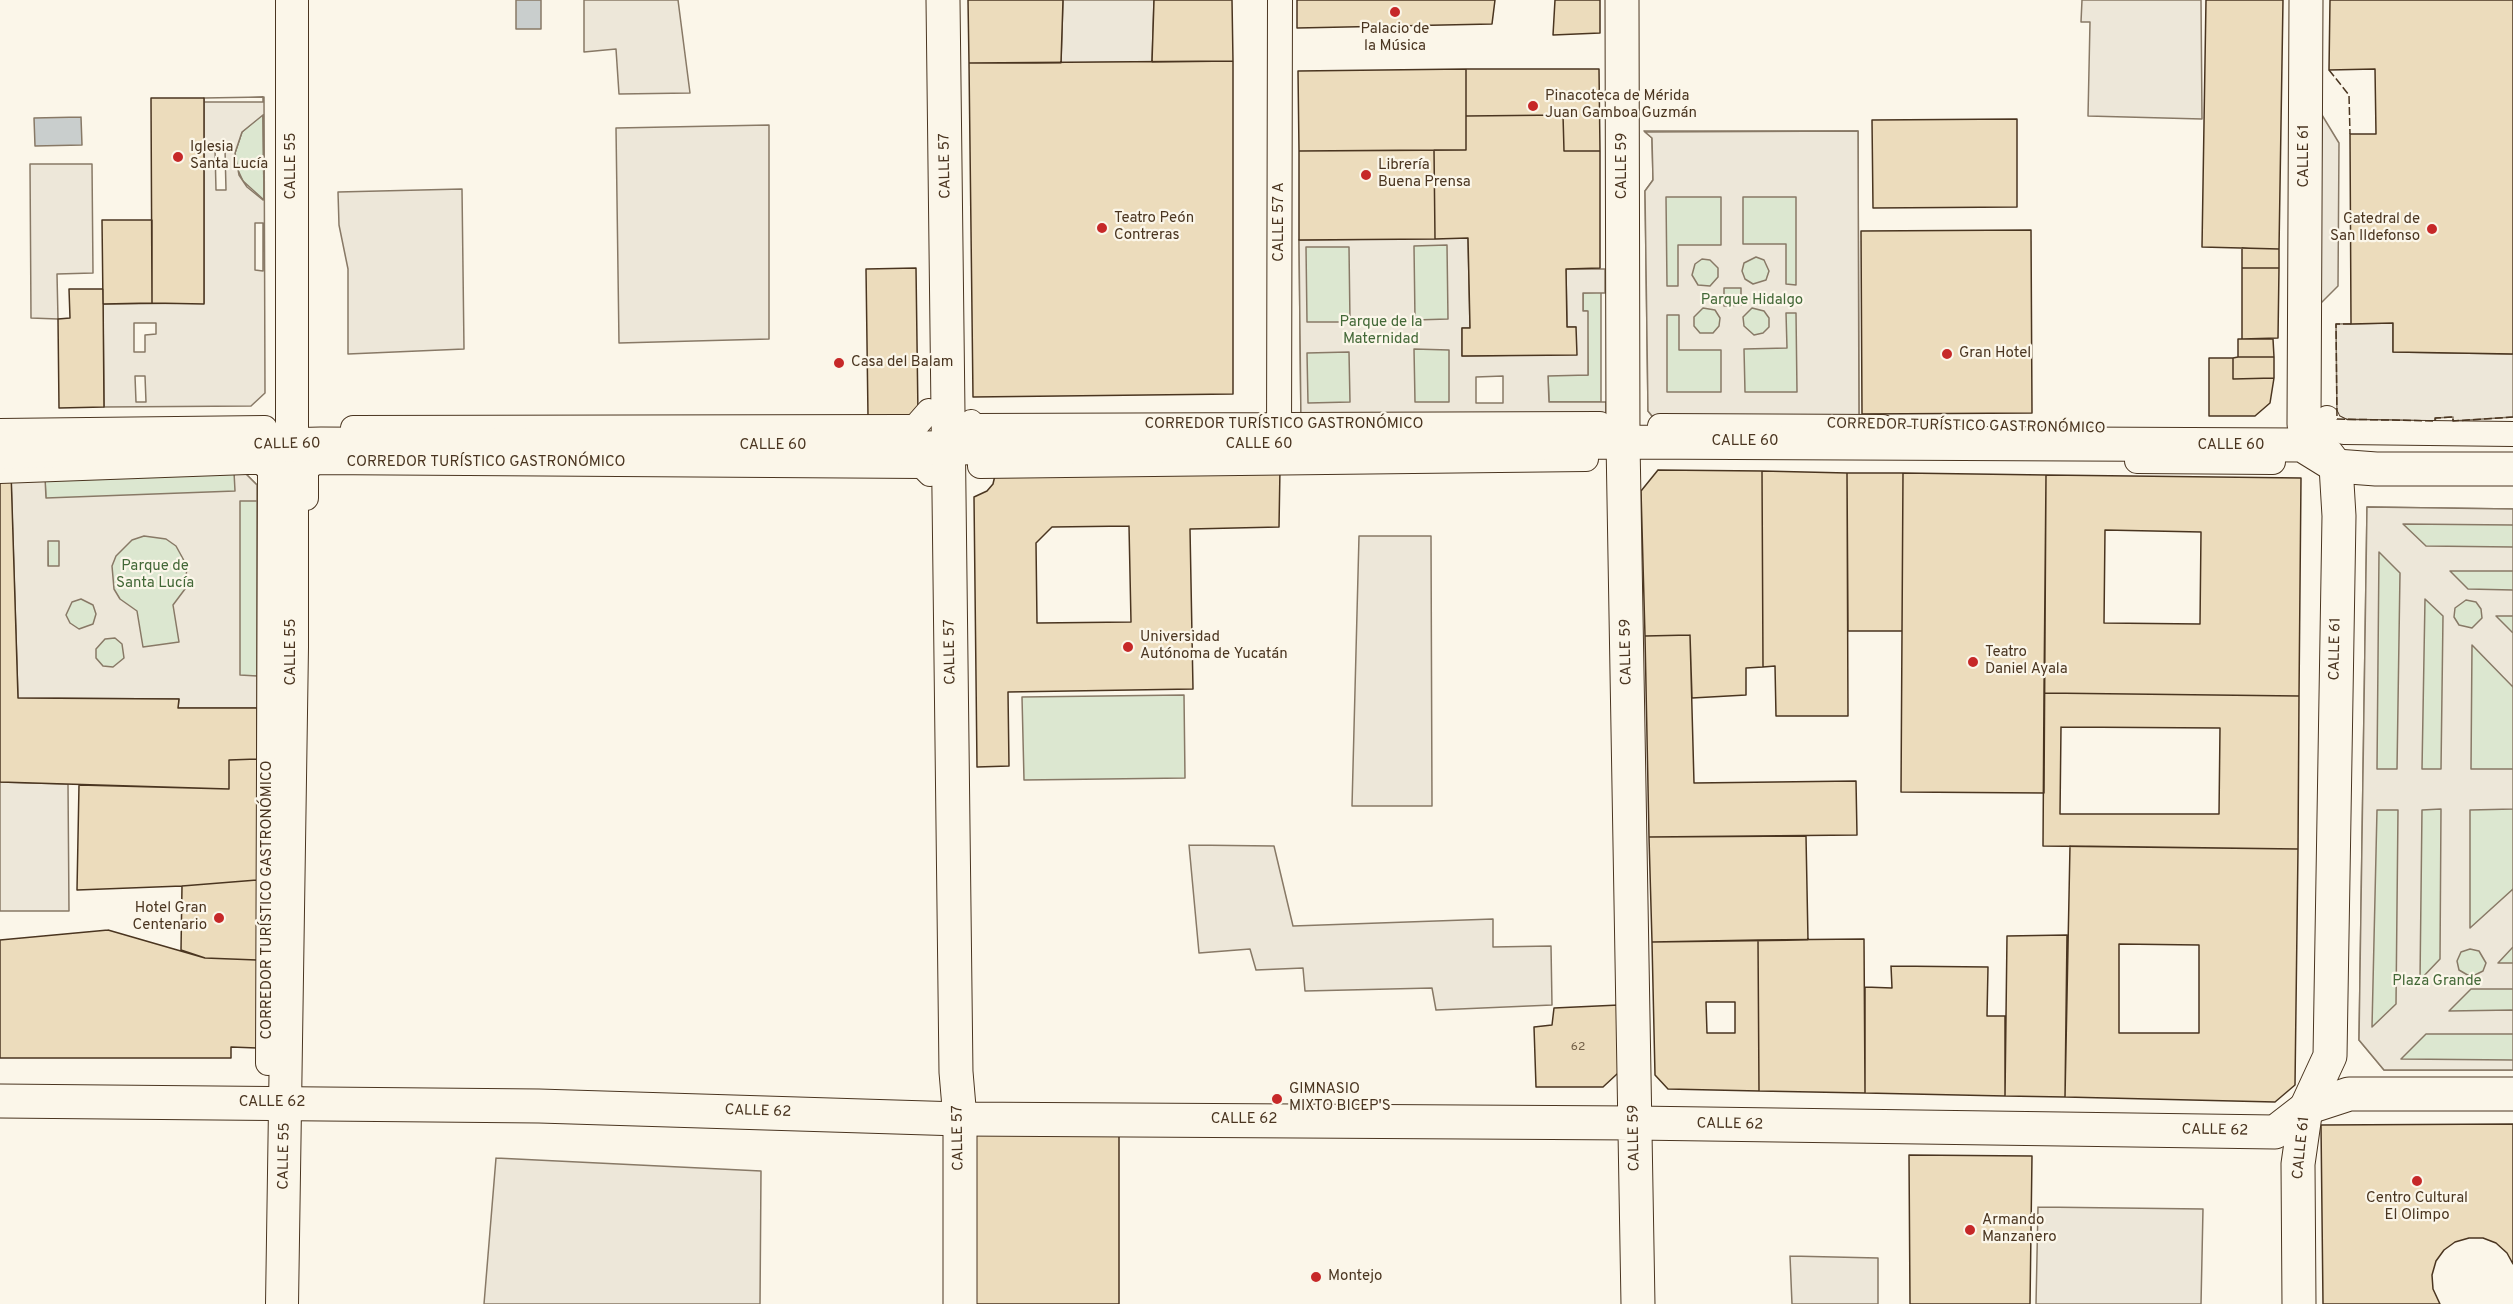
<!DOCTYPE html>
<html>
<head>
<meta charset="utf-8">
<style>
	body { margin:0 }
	canvas { display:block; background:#fbf6e9 }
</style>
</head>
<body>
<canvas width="2513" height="1304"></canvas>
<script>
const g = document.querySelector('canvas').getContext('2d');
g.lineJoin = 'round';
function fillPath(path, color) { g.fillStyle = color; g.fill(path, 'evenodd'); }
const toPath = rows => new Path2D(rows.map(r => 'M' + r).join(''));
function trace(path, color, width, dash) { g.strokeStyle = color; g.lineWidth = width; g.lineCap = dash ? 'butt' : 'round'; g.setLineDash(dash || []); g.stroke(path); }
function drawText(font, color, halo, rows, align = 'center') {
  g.font = font + ' Overpass,sans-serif'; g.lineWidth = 4.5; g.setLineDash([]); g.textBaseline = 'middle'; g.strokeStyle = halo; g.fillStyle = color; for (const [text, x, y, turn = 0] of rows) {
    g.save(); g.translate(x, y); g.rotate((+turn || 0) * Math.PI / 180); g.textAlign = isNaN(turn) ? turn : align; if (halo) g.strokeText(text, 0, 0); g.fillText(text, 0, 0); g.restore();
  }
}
const green = toPath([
	[263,114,264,200,243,181,237,168,235,153,242,132,263,114],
	[1644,131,1858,131,1859,427,1660,426,1648,411,1645,191,1653,180,1652,138,1644,131],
	[1468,238,1470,328,1462,329,1463,424,1301,425,1299,240,1468,238],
	[1601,292,1601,402,1549,402,1548,375,1588,375,1587,311,1583,311,1583,293,1601,292],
	[244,472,257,485,257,676,107,677,50,614,45,477,244,472],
	[2367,507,2513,509,2513,1070,2384,1070,2359,1040,2367,507],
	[1184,695,1185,778,1024,780,1022,697,1184,695]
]);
const parking = toPath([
	[584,0,678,0,690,93,619,94,616,49,584,52,584,0],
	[1063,0,1154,0,1152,62,1061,63,1063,0],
	[2082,0,2201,0,2202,119,2088,116,2090,22,2081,22,2082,0],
	[264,97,265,393,251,406,104,407,103,304,204,303,204,98,264,97],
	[263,97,263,102,204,102,204,98,263,97],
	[263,115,264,199,263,200,247,187,239,175,235,153,242,132,263,115],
	[215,149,225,149,226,190,216,190,215,149],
	[255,223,263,223,263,271,255,270,255,223],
	[134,323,156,323,156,334,145,335,145,352,134,352,134,323],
	[135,376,145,376,146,402,136,402,135,376],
	[2322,115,2339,143,2338,286,2319,305,2322,115],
	[769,125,769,339,619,343,616,128,769,125],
	[1858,131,1859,427,1660,426,1648,411,1645,191,1653,180,1652,138,1645,132,1858,131],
	[1666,197,1721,197,1721,245,1678,245,1678,286,1667,286,1666,197],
	[1743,197,1796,197,1796,285,1786,284,1786,244,1743,244,1743,197],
	[1756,257,1764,260,1769,271,1766,280,1753,284,1745,279,1742,271,1744,263,1756,257],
	[1702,259,1710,260,1718,268,1718,277,1710,286,1698,285,1692,275,1695,264,1702,259],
	[1724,288,1741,288,1741,305,1724,306,1724,288],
	[1703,308,1715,310,1720,318,1719,326,1713,333,1700,333,1694,326,1694,317,1703,308],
	[1752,308,1764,311,1769,318,1769,327,1763,333,1754,335,1744,326,1743,317,1752,308],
	[1786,313,1796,313,1797,392,1745,392,1744,349,1787,348,1786,313],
	[1667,315,1679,315,1679,350,1721,350,1721,392,1667,392,1667,315],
	[30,164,92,164,93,273,57,274,58,319,31,318,30,164],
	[462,189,464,349,348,354,348,269,339,225,338,192,462,189],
	[1468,238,1470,328,1462,328,1462,356,1525,355,1576,327,1567,327,1566,269,1605,269,1605,293,1583,293,1583,311,1588,311,1588,375,1548,376,1549,402,1606,402,1606,417,1301,425,1299,240,1468,238],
	[1447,245,1448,319,1415,320,1414,246,1447,245],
	[1306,247,1349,247,1350,322,1307,322,1306,247],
	[1414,349,1449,350,1449,402,1415,402,1414,349],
	[1349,352,1350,402,1308,403,1307,353,1349,352],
	[1503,376,1503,403,1476,403,1476,377,1503,376],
	[2393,323,2393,352,2513,354,2513,417,2453,421,2453,417,2436,418,2435,421,2337,419,2336,324,2393,323],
	[234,472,244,472,257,485,257,501,240,501,240,675,257,676,257,708,178,708,179,699,18,698,11,478,45,477,46,498,235,491,234,472],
	[144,536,166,539,176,546,187,566,185,589,173,605,179,642,143,647,137,611,120,599,114,589,112,566,116,556,132,540,144,536],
	[48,541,59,541,59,566,48,566,48,541],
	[81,599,93,605,96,614,93,624,79,629,70,623,66,615,72,602,81,599],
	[115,638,122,644,124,658,113,667,103,666,96,658,96,649,105,639,115,638],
	[2367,507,2513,509,2513,525,2403,524,2426,546,2513,547,2513,571,2450,571,2468,589,2513,590,2513,616,2496,616,2513,633,2513,687,2472,645,2471,769,2513,769,2513,809,2470,810,2470,928,2513,889,2513,947,2498,963,2513,963,2513,989,2471,989,2449,1011,2513,1010,2513,1034,2426,1034,2401,1059,2513,1060,2513,1070,2384,1070,2359,1040,2367,507],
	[2379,552,2400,573,2397,769,2377,769,2379,552],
	[2425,599,2443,616,2441,769,2422,769,2425,599],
	[2466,600,2476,602,2481,609,2482,618,2472,628,2459,625,2454,617,2455,608,2466,600],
	[2441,809,2440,959,2420,980,2422,810,2441,809],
	[2377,810,2398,810,2396,1004,2372,1027,2377,810],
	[2470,949,2479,951,2486,963,2483,971,2471,977,2459,970,2457,961,2461,952,2470,949],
	[1359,536,1431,536,1432,806,1352,806,1359,536],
	[0,782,68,784,69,911,0,911,0,782],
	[1189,845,1274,846,1293,926,1493,919,1493,947,1551,946,1552,1005,1436,1010,1432,988,1305,991,1303,968,1256,970,1250,949,1199,953,1189,845],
	[496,1158,761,1171,760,1304,484,1304,496,1158],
	[2038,1207,2203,1209,2201,1304,2036,1304,2038,1207],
	[1790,1256,1878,1258,1878,1304,1792,1304,1790,1256]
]);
const water = toPath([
	[516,0,541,0,541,29,516,29,516,0],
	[81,117,82,145,35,146,34,118,81,117]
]);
const building = toPath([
	[968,0,1063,0,1061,63,969,63,968,0],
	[1154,0,1232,0,1233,61,1152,62,1154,0],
	[1297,0,1495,0,1492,24,1297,28,1297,0],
	[1555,0,1600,0,1600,33,1553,35,1555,0],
	[2206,0,2283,0,2279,249,2202,247,2206,0],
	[2330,0,2513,0,2513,354,2393,352,2393,323,2351,324,2350,134,2376,134,2375,69,2329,70,2330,0],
	[1233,61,1233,394,973,397,969,63,1233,61],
	[1466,69,1599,69,1600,151,1564,151,1563,115,1466,116,1466,69],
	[1466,69,1466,150,1299,151,1298,71,1466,69],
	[151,98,204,98,204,304,152,303,151,98],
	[1563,115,1564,151,1600,151,1600,268,1566,269,1567,327,1576,327,1577,355,1462,356,1462,328,1470,328,1468,238,1435,239,1434,150,1466,150,1466,116,1563,115],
	[2017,119,2017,207,1873,208,1872,120,2017,119],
	[1434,150,1435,239,1299,240,1299,151,1434,150],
	[102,220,152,220,152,303,103,304,102,220],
	[2031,230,2032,413,1862,414,1861,231,2031,230],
	[2242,248,2279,249,2279,268,2242,268,2242,248],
	[916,268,918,415,868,416,866,269,916,268],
	[2242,268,2279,268,2278,338,2242,339,2242,268],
	[69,289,103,289,104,407,59,408,58,319,70,318,69,289],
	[2238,339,2273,339,2274,357,2238,357,2238,339],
	[2238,357,2274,357,2274,378,2233,379,2233,358,2238,357],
	[2209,358,2233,358,2233,379,2274,378,2270,403,2255,416,2209,416,2209,358],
	[1280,468,1279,527,1190,529,1193,689,1008,692,1009,766,977,767,974,497,987,491,993,484,996,471,1280,468],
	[1129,526,1131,622,1037,623,1036,543,1052,527,1129,526],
	[1658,470,1762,471,1763,667,1746,668,1746,695,1692,698,1690,635,1645,636,1641,491,1658,470],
	[0,471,11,471,18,698,179,699,178,708,257,708,257,759,229,760,229,789,0,782,0,471],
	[1762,471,1847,473,1848,716,1776,716,1775,666,1763,667,1762,471],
	[1847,473,1903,473,1902,631,1848,631,1847,473],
	[1903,473,2046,475,2044,793,1901,792,1903,473],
	[2046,475,2301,478,2299,696,2044,693,2046,475],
	[2105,530,2201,532,2200,624,2104,623,2105,530],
	[1690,635,1694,783,1856,781,1857,835,1649,837,1645,636,1690,635],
	[2044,693,2299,696,2298,849,2043,846,2044,693],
	[2061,727,2220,728,2219,814,2060,814,2061,727],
	[257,759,257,880,182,886,77,890,79,785,229,789,229,760,257,759],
	[1806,836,1808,940,1652,942,1649,837,1806,836],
	[2070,846,2298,849,2295,1085,2275,1102,2065,1097,2070,846],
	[2119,944,2199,945,2199,1033,2119,1033,2119,944],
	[257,880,257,960,205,958,181,950,182,886,257,880],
	[108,930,205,958,257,960,257,1048,231,1047,231,1058,0,1058,0,940,108,930],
	[2067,935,2065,1097,2005,1096,2007,936,2067,935],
	[1864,939,1865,1093,1759,1091,1758,940,1864,939],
	[1758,940,1759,1091,1668,1089,1655,1075,1652,942,1758,940],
	[1706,1002,1735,1002,1735,1033,1707,1033,1706,1002],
	[1891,966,1988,967,1987,1016,2005,1016,2005,1096,1865,1093,1865,987,1892,988,1891,966],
	[1619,1005,1622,1069,1617,1074,1603,1087,1536,1087,1534,1027,1552,1025,1554,1008,1619,1005],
	[960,1119,1119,1119,1119,1304,960,1304,960,1119],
	[2513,1124,2513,1264,2507,1253,2496,1243,2483,1238,2469,1238,2455,1242,2444,1250,2436,1261,2432,1275,2433,1289,2440,1304,2323,1304,2321,1125,2513,1124],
	[1909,1155,2032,1156,2030,1304,1910,1304,1909,1155]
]);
const pedestrian = toPath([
	[2327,418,2330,425,2344,432,2513,434],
	[971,422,974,426,1600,424],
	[1660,426,1883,427],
	[353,428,907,427,915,427,929,411],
	[0,431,265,428],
	[1279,442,1280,0],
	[2137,461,2273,462],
	[980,466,1586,459],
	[0,471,247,462,260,462,270,469,268,1063],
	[306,498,306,469,316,462,922,466,930,474]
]);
const minor = toPath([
	[282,1304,292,647,292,0]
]);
const tertiary = toPath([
	[943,0,956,1072,960,1119,960,1304],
	[2299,1304,2298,1164,2306,1108,2330,1056,2339,516,2336,466,2304,424,2306,0]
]);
const secondary = toPath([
	[1622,0,1623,442,1638,1304],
	[0,452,321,444,949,448,1623,442,2302,445,2336,466,2376,469,2513,469],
	[0,1101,539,1106,960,1119,1635,1123,2275,1132,2306,1108,2349,1094,2513,1094]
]);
const fence = toPath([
	[2329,70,2349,95,2350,134],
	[2351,324,2336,324,2337,419,2435,421,2435,418,2453,417,2453,421,2513,417]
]);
const markers = [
	[1395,12,6,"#c62828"],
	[1533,106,6,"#c62828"],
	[178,157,6,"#c62828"],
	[1366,175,6,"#c62828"],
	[1102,228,6,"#c62828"],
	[2432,229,6,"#c62828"],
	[1947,354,6,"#c62828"],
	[839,363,6,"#c62828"],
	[1128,647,6,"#c62828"],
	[1973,662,6,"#c62828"],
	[219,918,6,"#c62828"],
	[1277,1099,6,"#c62828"],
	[2417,1181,6,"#c62828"],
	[1970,1230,6,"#c62828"],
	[1316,1277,6,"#c62828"]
];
const numberNames = [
	["62",1578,1048]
];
const poiNames = [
	["Palacio de",1395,30,"center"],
	["la Música",1395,47,"center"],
	["Pinacoteca de Mérida",1545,97],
	["Juan Gamboa Guzmán",1545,114],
	["Iglesia",190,148],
	["Santa Lucía",190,165],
	["Librería",1378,166],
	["Buena Prensa",1378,183],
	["Teatro Peón",1114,219],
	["Contreras",1114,236],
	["Catedral de",2420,220,"right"],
	["San Ildefonso",2420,237,"right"],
	["Gran Hotel",1959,354],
	["Casa del Balam",851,363],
	["Universidad",1140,638],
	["Autónoma de Yucatán",1140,655],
	["Teatro",1985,653],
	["Daniel Ayala",1985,670],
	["Hotel Gran",207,909,"right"],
	["Centenario",207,926,"right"],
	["GIMNASIO",1289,1090],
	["MIXTO BICEP'S",1289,1107],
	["Centro Cultural",2417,1199,"center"],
	["El Olimpo",2417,1216,"center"],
	["Armando",1982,1221],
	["Manzanero",1982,1238],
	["Montejo",1328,1277]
];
const streetNames = [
	["CALLE 61",2305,156,-90],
	["CALLE 55",292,166,-90],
	["CALLE 57",946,166,-91],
	["CALLE 59",1623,166,-90],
	["CALLE 57 A",1280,222,-90],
	["CORREDOR TURÍSTICO GASTRONÓMICO",1284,425],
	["CORREDOR TURÍSTICO GASTRONÓMICO",1966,427,1],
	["CALLE 60",1745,442],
	["CALLE 60",287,445,-1],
	["CALLE 60",1259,445],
	["CALLE 60",773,446],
	["CALLE 60",2231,446],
	["CORREDOR TURÍSTICO GASTRONÓMICO",486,463],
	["CALLE 61",2336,649,-89],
	["CALLE 55",292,652,-90],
	["CALLE 57",951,652,-91],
	["CALLE 59",1627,652,-91],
	["CORREDOR TURÍSTICO GASTRONÓMICO",268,900,-90],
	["CALLE 62",272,1103],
	["CALLE 62",758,1112,2],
	["CALLE 62",1244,1120],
	["CALLE 62",1730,1125,1],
	["CALLE 62",2215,1131,1],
	["CALLE 57",959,1138,-91],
	["CALLE 59",1635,1138,-91],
	["CALLE 61",2302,1148,-84],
	["CALLE 55",285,1156,-89]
];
const parkNames = [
	["Parque Hidalgo",1752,301],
	["Parque de la",1381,323],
	["Maternidad",1381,340],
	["Parque de",155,567],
	["Santa Lucía",155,584],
	["Plaza Grande",2437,982]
];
fillPath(green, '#dce7d0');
trace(green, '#887966', 1.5);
fillPath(parking, '#ede7d9');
trace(parking, '#887966', 1.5);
fillPath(water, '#c9cecd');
trace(water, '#887966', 1.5);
fillPath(building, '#ecdcbc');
trace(building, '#4a3520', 1.5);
trace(pedestrian, '#4a3520', 26);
trace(minor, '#4a3520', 34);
trace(tertiary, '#4a3520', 35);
trace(secondary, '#4a3520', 35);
trace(pedestrian, '#fbf6e9', 24);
trace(minor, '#fbf6e9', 32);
trace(tertiary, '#fbf6e9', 33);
trace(secondary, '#fbf6e9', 33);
trace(fence, '#4a3520', 1.5, [8, 3]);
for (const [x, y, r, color] of markers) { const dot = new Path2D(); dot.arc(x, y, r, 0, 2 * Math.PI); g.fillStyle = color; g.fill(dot); trace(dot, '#fbf6e9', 2); }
drawText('12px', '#725f47', null, numberNames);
drawText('15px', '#4a3520', '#fbf6e9', poiNames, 'left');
drawText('15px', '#4a3520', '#fbf6e9', streetNames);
drawText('15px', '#436837', '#fbf6e9', parkNames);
</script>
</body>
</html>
